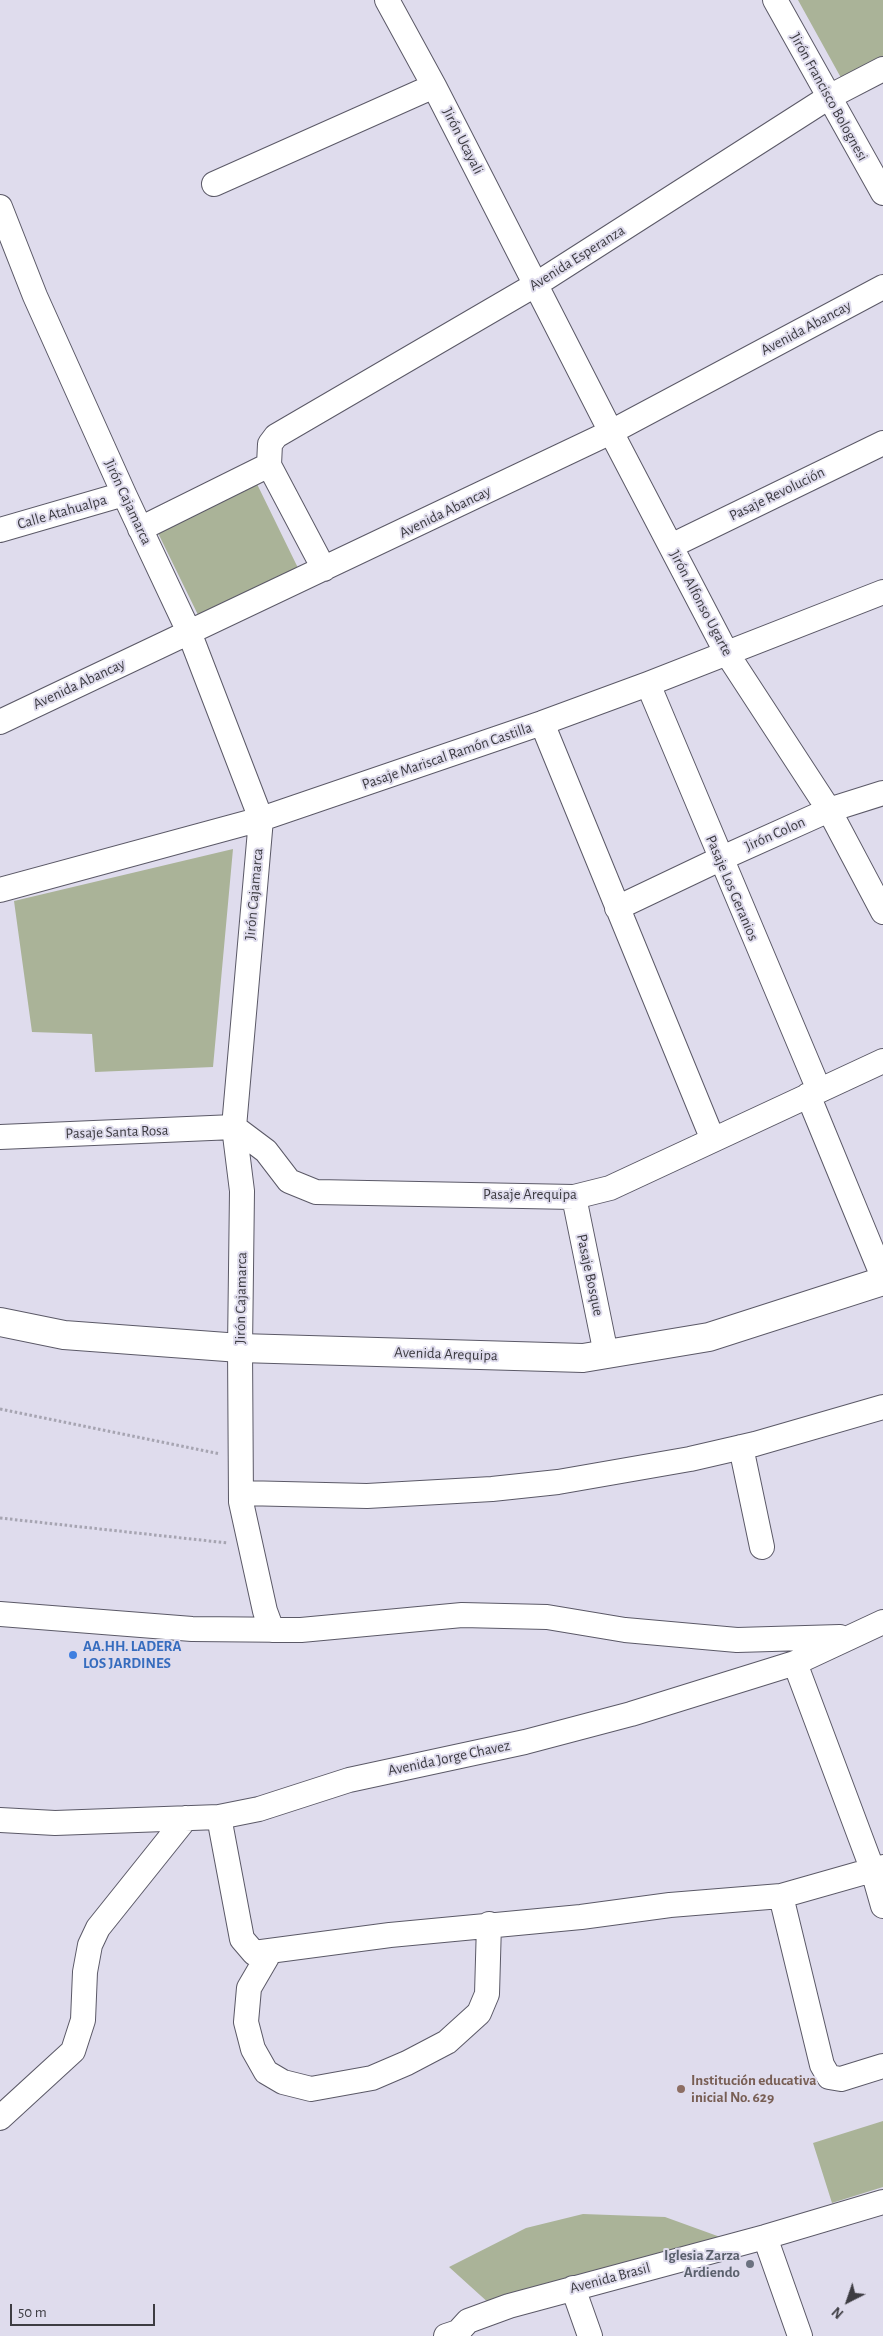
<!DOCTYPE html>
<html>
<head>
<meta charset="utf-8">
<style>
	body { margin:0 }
	#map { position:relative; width:883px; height:2336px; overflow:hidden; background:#dfdced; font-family:"Alegreya Sans",sans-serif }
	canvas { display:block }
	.north { position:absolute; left:823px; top:2276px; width:50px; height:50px; -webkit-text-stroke:4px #dfdced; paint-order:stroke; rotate:221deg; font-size:14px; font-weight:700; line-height:20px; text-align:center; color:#3d3c42 }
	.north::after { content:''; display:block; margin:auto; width:18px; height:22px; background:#3d3c42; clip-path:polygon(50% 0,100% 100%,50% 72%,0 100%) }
	.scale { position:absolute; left:10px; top:2304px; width:145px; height:22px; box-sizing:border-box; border:2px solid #3d3c42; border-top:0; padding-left:6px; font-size:15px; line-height:18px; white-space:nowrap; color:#3d3c42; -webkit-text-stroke:4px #dfdced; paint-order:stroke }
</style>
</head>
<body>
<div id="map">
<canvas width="883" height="2336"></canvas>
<div class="north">N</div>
<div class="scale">50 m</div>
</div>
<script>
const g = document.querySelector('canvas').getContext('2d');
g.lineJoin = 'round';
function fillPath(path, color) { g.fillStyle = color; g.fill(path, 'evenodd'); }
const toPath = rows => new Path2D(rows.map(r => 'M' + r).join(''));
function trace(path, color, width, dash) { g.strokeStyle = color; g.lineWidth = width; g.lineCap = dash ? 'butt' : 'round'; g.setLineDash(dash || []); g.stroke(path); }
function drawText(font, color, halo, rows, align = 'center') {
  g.font = font + ' "Alegreya Sans",sans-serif'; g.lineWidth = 4; g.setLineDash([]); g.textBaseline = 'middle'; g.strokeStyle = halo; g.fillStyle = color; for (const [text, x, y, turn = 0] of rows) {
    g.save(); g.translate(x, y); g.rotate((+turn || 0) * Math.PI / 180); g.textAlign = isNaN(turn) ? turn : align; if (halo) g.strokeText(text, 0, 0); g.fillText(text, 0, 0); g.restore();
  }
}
const green = toPath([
	[798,0,883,0,883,59,845,85],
	[257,484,298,568,200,619,158,533],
	[233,849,213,1067,95,1072,92,1034,32,1032,14,901],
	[883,2121,883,2187,832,2203,813,2143],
	[583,2214,665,2217,734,2242,491,2305,449,2267,526,2228]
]);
const path = toPath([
	[0,1409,220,1454],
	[0,1518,228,1543]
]);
const minor = toPath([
	[387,0,434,86,611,432,726,652,829,810,883,912],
	[775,0,883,193],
	[214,184,434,86],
	[0,207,35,296,124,494,189,632,261,819,234,1127,242,1191,240,1348,241,1502,265,1611,272,1630],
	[140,529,269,465],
	[0,530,124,494],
	[671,546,883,443],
	[324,569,269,465,270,444,276,436,535,285,829,97,883,69],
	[648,684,819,1090],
	[0,722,611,432,883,287],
	[542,723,713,1140],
	[0,890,261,819,542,723,648,684,883,592],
	[617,908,720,859,829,810,883,793],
	[808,1095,883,1277],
	[0,1137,234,1127,266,1151,289,1181,316,1192,574,1197,610,1188,883,1061],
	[574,1197,606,1354],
	[741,1447,762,1547],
	[242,1493,367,1496,492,1489,558,1482,690,1459,755,1444,883,1407],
	[0,1614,192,1629,301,1630,462,1615,547,1617,625,1630,737,1640,840,1637],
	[795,1663,873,1871,883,1906],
	[219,1817,242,1939,254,1953,390,1935,581,1917,670,1905,781,1896,883,1867],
	[0,1820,55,1823,219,1817,259,1809,349,1780,525,1742,631,1714,795,1663,883,1622],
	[781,1896,822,2065,829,2077,841,2079,883,2066],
	[270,1952,249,1988,246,2022,253,2049,266,2072,283,2082,311,2089,372,2078,407,2063,447,2042,479,2013,487,1994,489,1924],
	[0,2118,73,2051,83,2020,85,1972,90,1945,98,1928,186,1818],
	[765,2237,800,2336],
	[573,2288,590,2336],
	[446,2336,458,2332,468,2321,509,2306,765,2237,883,2202]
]);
const major = toPath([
	[0,1322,64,1335,240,1348,583,1358,709,1337,883,1281]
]);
const markers = [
	[73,1655,5,"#3f7fe0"],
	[681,2089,5,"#8d6e63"],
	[750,2264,5,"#6b7280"]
];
const streetNames = [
	["Jirón Francisco Bolognesi",829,97,61],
	["Jirón Ucayali",463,141,63],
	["Avenida Esperanza",577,258,-32],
	["Avenida Abancay",806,328,-28],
	["Pasaje Revolución",777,494,-26],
	["Jirón Cajamarca",128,502,65],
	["Calle Atahualpa",62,512,-16],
	["Avenida Abancay",445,512,-26],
	["Jirón Alfonso Ugarte",701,603,62],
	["Avenida Abancay",79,684,-25],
	["Pasaje Mariscal Ramón Castilla",447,756,-19],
	["Jirón Colon",775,834,-24],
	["Pasaje Los Geranios",732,888,67],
	["Jirón Cajamarca",254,894,-85],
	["Pasaje Santa Rosa",117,1132,-2],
	["Pasaje Arequipa",530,1194],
	["Pasaje Bosque",590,1275,78],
	["Jirón Cajamarca",241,1298,-89],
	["Avenida Arequipa",446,1354,2],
	["Avenida Jorge Chavez",449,1758,-12],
	["Avenida Brasil",610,2278,-15]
];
const shopNames = [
	["AA.HH. LADERA",83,1646],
	["LOS JARDINES",83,1663]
];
const educationNames = [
	["Institución educativa",691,2080],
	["inicial No. 629",691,2097]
];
const worshipNames = [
	["Iglesia Zarza",740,2255],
	["Ardiendo",740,2272]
];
fillPath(green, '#aab398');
trace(minor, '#5b5967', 26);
trace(major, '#5b5967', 30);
trace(path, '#a6a4b1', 3, [2.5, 2.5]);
trace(minor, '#fff', 24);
trace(major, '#fff', 28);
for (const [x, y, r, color] of markers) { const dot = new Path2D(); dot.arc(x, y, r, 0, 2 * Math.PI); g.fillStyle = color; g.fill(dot); trace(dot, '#dfdced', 2); }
drawText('15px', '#3d3c42', '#dfdced', streetNames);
drawText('bold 15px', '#366cbe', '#dfdced', shopNames, 'left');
drawText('bold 15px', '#785e54', '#dfdced', educationNames, 'left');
drawText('bold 15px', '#5b616d', '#dfdced', worshipNames, 'right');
</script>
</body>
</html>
